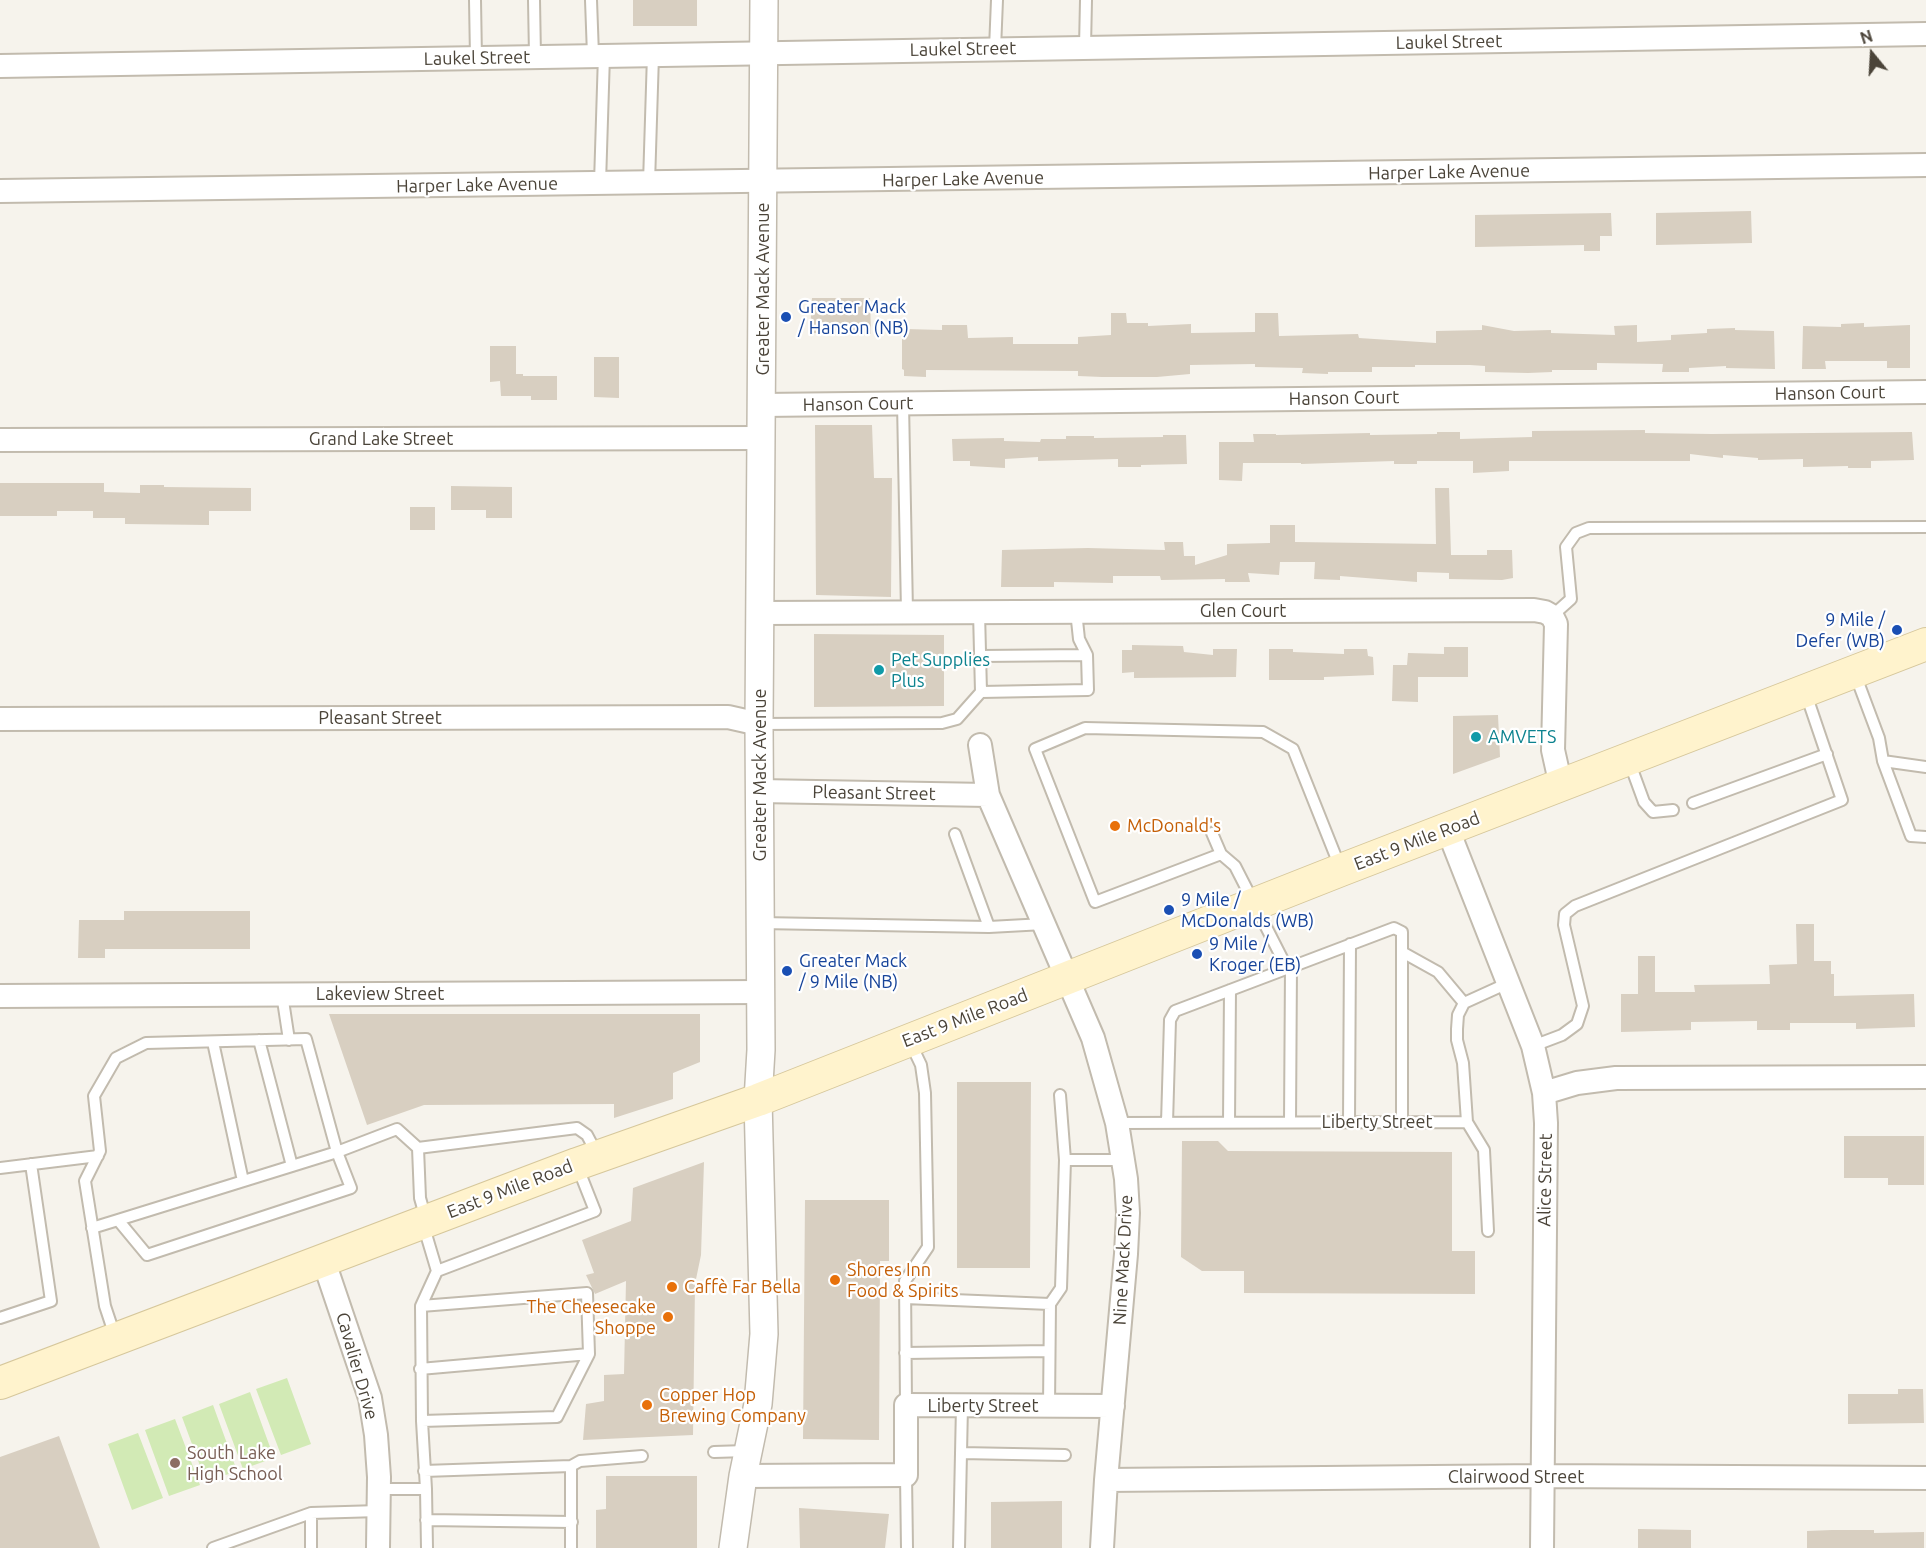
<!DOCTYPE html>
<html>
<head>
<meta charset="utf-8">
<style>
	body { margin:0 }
	#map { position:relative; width:1926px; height:1548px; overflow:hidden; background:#f6f3ec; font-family:Ubuntu,sans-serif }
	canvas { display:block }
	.north { position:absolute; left:1842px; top:24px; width:60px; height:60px; -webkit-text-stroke:4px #fff; paint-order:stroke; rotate:342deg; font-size:16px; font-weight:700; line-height:24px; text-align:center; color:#4b4439 }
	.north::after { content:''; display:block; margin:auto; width:21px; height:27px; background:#4b4439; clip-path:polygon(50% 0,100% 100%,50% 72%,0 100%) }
</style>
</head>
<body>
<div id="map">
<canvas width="1926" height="1548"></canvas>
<div class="north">N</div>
</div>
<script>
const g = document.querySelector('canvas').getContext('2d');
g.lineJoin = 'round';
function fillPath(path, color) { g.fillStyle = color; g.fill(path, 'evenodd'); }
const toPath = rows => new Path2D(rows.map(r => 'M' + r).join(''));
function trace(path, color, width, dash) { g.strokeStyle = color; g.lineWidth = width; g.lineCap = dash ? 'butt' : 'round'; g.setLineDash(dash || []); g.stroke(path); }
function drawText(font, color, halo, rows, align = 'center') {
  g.font = font + ' Ubuntu,sans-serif'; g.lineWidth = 4.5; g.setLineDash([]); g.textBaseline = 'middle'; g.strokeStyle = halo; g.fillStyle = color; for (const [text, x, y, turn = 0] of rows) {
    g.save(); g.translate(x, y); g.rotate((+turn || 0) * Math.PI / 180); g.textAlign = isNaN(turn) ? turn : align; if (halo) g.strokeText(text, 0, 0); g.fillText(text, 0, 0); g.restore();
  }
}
const green = toPath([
	[287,1378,311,1444,281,1455,256,1389],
	[250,1392,274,1458,243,1469,219,1404],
	[213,1405,237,1471,206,1482,182,1417],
	[175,1419,200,1485,169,1496,145,1430],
	[138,1433,163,1498,132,1510,108,1444]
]);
const building = toPath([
	[633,0,697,0,697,26,633,26],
	[1751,211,1752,243,1656,245,1656,213],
	[1611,213,1612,236,1600,236,1600,251,1584,251,1584,245,1475,247,1475,215],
	[812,298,870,298,871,334,810,333],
	[1111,313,1126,313,1127,323,1148,323,1148,326,1191,324,1191,333,1255,332,1255,313,1278,313,1279,336,1358,334,1359,338,1436,343,1436,331,1482,330,1482,325,1514,331,1551,330,1551,333,1615,335,1614,326,1637,325,1637,342,1671,340,1671,335,1707,333,1707,329,1735,328,1735,330,1774,331,1775,369,1726,368,1726,366,1689,368,1689,372,1662,372,1663,364,1597,363,1597,370,1552,370,1552,372,1528,373,1485,372,1485,366,1470,365,1415,365,1415,367,1372,367,1372,372,1328,372,1328,374,1302,373,1303,368,1255,367,1255,364,1190,365,1190,374,1157,377,1102,377,1078,376,1078,371,926,370,926,377,904,376,904,370,902,369,902,336,906,335,906,329,942,330,942,325,967,325,968,338,1013,337,1013,344,1078,344,1078,337,1111,335],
	[1864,323,1864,327,1910,325,1910,368,1887,368,1887,361,1825,361,1826,369,1802,369,1803,326,1841,327,1841,324],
	[490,346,516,346,516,374,523,374,523,376,557,376,557,400,531,400,531,396,501,396,500,381,490,382],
	[594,357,619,357,619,398,594,397],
	[815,425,872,425,874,478,892,478,891,597,816,595],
	[1645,430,1645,433,1712,434,1912,432,1914,460,1871,461,1871,468,1848,468,1848,466,1803,467,1803,459,1758,460,1758,458,1723,455,1723,458,1690,454,1690,461,1509,461,1509,471,1473,473,1473,461,1417,461,1417,464,1394,464,1394,461,1301,464,1301,463,1243,463,1242,481,1219,480,1219,442,1254,442,1253,434,1276,434,1276,435,1370,433,1370,435,1437,434,1437,432,1460,432,1460,439,1532,437,1532,431],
	[1163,435,1186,435,1187,464,1141,465,1141,467,1118,467,1118,459,1038,461,1038,457,1005,459,1005,468,970,466,970,461,953,461,952,439,1004,438,1004,441,1040,442,1041,439,1066,439,1066,436,1094,436,1094,438,1163,437],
	[0,483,104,483,104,492,140,493,140,485,164,485,164,487,251,488,251,511,209,511,209,525,125,524,125,518,93,518,93,511,57,511,57,516,0,516],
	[451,486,512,487,512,518,486,518,486,510,451,510],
	[1435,488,1449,488,1451,555,1487,555,1487,550,1512,550,1513,578,1502,580,1449,579,1449,573,1417,572,1417,582,1340,576,1340,580,1314,579,1315,562,1280,562,1279,575,1248,573,1250,582,1225,582,1225,579,1161,580,1160,576,1113,576,1113,583,1054,582,1054,587,1001,587,1002,550,1088,548,1165,550,1164,542,1183,542,1184,556,1195,556,1195,565,1227,555,1227,544,1270,543,1270,525,1295,525,1295,542,1436,544],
	[410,507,435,507,435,530,410,530],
	[814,634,944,635,944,706,814,707],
	[1132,645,1183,646,1184,652,1213,655,1213,649,1237,649,1236,677,1134,678,1134,672,1122,673,1122,650,1132,650],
	[1444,647,1468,647,1468,677,1418,677,1418,702,1392,701,1393,665,1407,665,1408,653,1444,654],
	[1269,649,1293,649,1293,652,1344,654,1344,649,1367,649,1368,656,1373,657,1374,675,1324,677,1324,680,1269,680],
	[1498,715,1500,757,1453,774,1453,716],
	[124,911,250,911,250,949,105,949,105,958,78,958,79,920,124,920],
	[1796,924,1814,924,1814,961,1831,961,1831,974,1834,974,1834,996,1914,994,1915,1027,1856,1029,1856,1023,1790,1023,1790,1030,1757,1030,1757,1021,1691,1022,1691,1030,1621,1032,1621,994,1638,994,1638,956,1655,956,1655,992,1695,992,1694,985,1770,984,1769,965,1797,964],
	[329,1014,700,1014,700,1062,673,1073,673,1099,614,1118,614,1104,424,1105,367,1125],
	[957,1082,1031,1082,1030,1268,957,1268],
	[1844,1136,1924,1136,1924,1185,1888,1185,1888,1178,1844,1178],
	[1182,1141,1218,1141,1228,1151,1452,1152,1452,1251,1475,1251,1475,1294,1244,1293,1244,1271,1202,1271,1181,1257],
	[704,1162,701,1255,695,1284,693,1435,583,1440,586,1404,604,1401,604,1375,624,1374,626,1281,595,1294,586,1275,594,1273,582,1240,631,1221,633,1188],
	[805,1200,889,1200,889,1261,880,1261,879,1440,803,1439],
	[1898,1389,1923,1389,1924,1423,1848,1424,1848,1394,1898,1394],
	[59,1436,100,1548,0,1548,0,1457],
	[606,1476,697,1476,697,1548,596,1548,596,1510,606,1509],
	[1062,1501,1062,1548,991,1548,991,1502],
	[799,1508,889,1514,885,1548,800,1548],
	[1638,1529,1691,1530,1691,1548,1638,1548],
	[1832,1530,1874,1530,1874,1533,1924,1532,1924,1548,1807,1548,1807,1531]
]);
const service = toPath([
	[475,0,476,58],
	[534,0,535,56],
	[591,0,593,55],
	[1085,47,1086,0],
	[995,49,997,0],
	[600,183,604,55],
	[649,183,653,55],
	[903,403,907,612],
	[979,612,981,692],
	[1552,616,1571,599,1566,547,1576,533,1589,528,1926,527],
	[981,656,1087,655],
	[1855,674,1879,738,1883,761,1911,836,1926,837],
	[759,724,942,723,957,719,981,692,1088,690,1087,655,1079,639,1076,611],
	[1629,761,1644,802,1653,812,1673,810],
	[1883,761,1926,767],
	[1693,803,1827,754],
	[1212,833,1221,854],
	[955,834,989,927],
	[760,923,989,927,1044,924],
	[1402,952,1438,972,1464,1003],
	[1287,968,1235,866,1221,854,1095,902,1035,749,1085,728,1263,732,1293,749,1340,867],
	[282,994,289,1040],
	[259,1040,292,1166],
	[213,1042,243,1181],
	[1533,1046,1562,1035,1577,1024,1583,1006,1564,925,1565,914,1575,906,1842,800,1806,694],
	[1060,1095,1065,1160],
	[1229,1122,1230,990],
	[1290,1122,1291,966],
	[1349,1122,1350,944],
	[1117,1123,1467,1122],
	[1167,1123,1170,1020,1175,1011,1394,928,1402,932,1402,1122],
	[418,1148,420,1198,426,1219],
	[0,1168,98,1156],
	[92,1228,118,1220,292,1166,337,1152,351,1188,147,1255,118,1220],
	[1488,1231,1484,1150,1467,1122,1463,1063,1457,1040,1457,1029,1458,1015,1464,1003,1508,983],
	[437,1271,595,1211,578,1168],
	[905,1298,1050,1304],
	[421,1306,587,1293,589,1354,557,1417,422,1421],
	[0,1318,51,1301,31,1164],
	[115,1336,105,1306,85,1181,100,1151,94,1096,116,1058,146,1043,306,1039,337,1152,397,1129,418,1148,577,1128,587,1135,597,1154],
	[905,1353,1049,1351],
	[420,1369,589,1354],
	[906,1405,905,1281,928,1247,925,1093,921,1065,911,1044],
	[1049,1406,1050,1304,1061,1288,1065,1160,1122,1160],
	[714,1452,746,1451],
	[961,1453,1065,1455],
	[571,1466,580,1461,642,1456],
	[424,1471,571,1466,571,1548],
	[906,1475,907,1548],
	[379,1489,426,1489,422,1421,421,1306,437,1271,423,1224],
	[426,1489,427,1548],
	[426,1520,572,1522],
	[213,1548,311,1513,379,1511],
	[311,1548,311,1513],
	[959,1548,962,1406]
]);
const minor = toPath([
	[0,66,1926,34],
	[0,191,1926,165],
	[762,405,1926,392],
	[0,440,761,438],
	[760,613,1534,610,1545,612,1552,616,1556,624,1553,750,1561,786],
	[0,719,728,717,759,724],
	[980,745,988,795,1093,1038,1117,1123,1126,1179,1128,1213,1126,1254,1106,1480,1102,1548],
	[759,791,988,795],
	[1448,830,1533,1046,1544,1093,1546,1123,1542,1548],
	[0,996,761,992],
	[1544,1093,1577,1083,1616,1078,1926,1077],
	[323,1259,370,1398,376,1435,379,1477,378,1548],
	[743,1476,906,1475,906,1405,1113,1406],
	[1106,1480,1542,1476,1926,1478]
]);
const tertiary = toPath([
	[733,1548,743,1476,758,1404,764,1334,758,1100,761,1050,759,724,764,0]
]);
const secondary = toPath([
	[0,1383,577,1164,758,1100,1341,870,1926,644]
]);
const markers = [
	[786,317,6,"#1a4fb4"],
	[1897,630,6,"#1a4fb4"],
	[879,670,6,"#0f9aa8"],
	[1476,737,6,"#0f9aa8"],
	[1115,826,6,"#e8710a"],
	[1169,910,6,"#1a4fb4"],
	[1197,954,6,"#1a4fb4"],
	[787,971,6,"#1a4fb4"],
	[835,1280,6,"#e8710a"],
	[672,1287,6,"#e8710a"],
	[668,1317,6,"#e8710a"],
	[647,1405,6,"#e8710a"],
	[175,1463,6,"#8d6e63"]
];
const streetNames = [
	["Laukel Street",1449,42,-1],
	["Laukel Street",963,49,-1],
	["Laukel Street",477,58,-1],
	["Harper Lake Avenue",1449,172,-1],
	["Harper Lake Avenue",963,179,-1],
	["Harper Lake Avenue",477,185,-1],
	["Greater Mack Avenue",763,289,-90],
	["Hanson Court",1830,393,-1],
	["Hanson Court",1344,398,-1],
	["Hanson Court",858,404,-1],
	["Grand Lake Street",381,439],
	["Glen Court",1243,611],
	["Pleasant Street",380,718],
	["Greater Mack Avenue",760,775,-90],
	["Pleasant Street",874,793,1],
	["East 9 Mile Road",1417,841,-21],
	["Lakeview Street",380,994],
	["East 9 Mile Road",965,1018,-21],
	["Liberty Street",1377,1122],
	["Alice Street",1545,1180,-89],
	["East 9 Mile Road",510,1189,-21],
	["Nine Mack Drive",1123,1260,-87],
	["Cavalier Drive",357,1366,74],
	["Liberty Street",983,1406],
	["Clairwood Street",1516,1477]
];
const transitNames = [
	["Greater Mack",798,307],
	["/ Hanson (NB)",798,328],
	["9 Mile /",1885,620,"right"],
	["Defer (WB)",1885,641,"right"],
	["9 Mile /",1181,900],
	["McDonalds (WB)",1181,921],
	["9 Mile /",1209,944],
	["Kroger (EB)",1209,965],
	["Greater Mack",799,961],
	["/ 9 Mile (NB)",799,982]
];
const cultureNames = [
	["Pet Supplies",891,660],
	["Plus",891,681],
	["AMVETS",1488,737]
];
const foodNames = [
	["McDonald's",1127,826],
	["Shores Inn",847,1270],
	["Food & Spirits",847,1291],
	["Caffè Far Bella",684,1287],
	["The Cheesecake",656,1307,"right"],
	["Shoppe",656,1328,"right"],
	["Copper Hop",659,1395],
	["Brewing Company",659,1416]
];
const educationNames = [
	["South Lake",187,1453],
	["High School",187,1474]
];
fillPath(green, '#d2eab5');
fillPath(building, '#d8cfc1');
trace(service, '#c2bbae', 14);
trace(minor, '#c2bbae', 26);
trace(tertiary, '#c2bbae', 30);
trace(secondary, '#d6c79b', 34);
trace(service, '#fff', 10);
trace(minor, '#fff', 22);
trace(tertiary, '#fff', 27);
trace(secondary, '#fff3cd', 32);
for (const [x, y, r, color] of markers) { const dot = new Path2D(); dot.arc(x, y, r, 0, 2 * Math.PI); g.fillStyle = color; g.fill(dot); trace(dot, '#fff', 2); }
drawText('18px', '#4b4439', '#fff', streetNames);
drawText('18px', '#164399', '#fff', transitNames, 'left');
drawText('18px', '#0d838f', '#fff', cultureNames, 'left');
drawText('18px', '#c56008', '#fff', foodNames, 'left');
drawText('18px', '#785e54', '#fff', educationNames, 'left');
</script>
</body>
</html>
